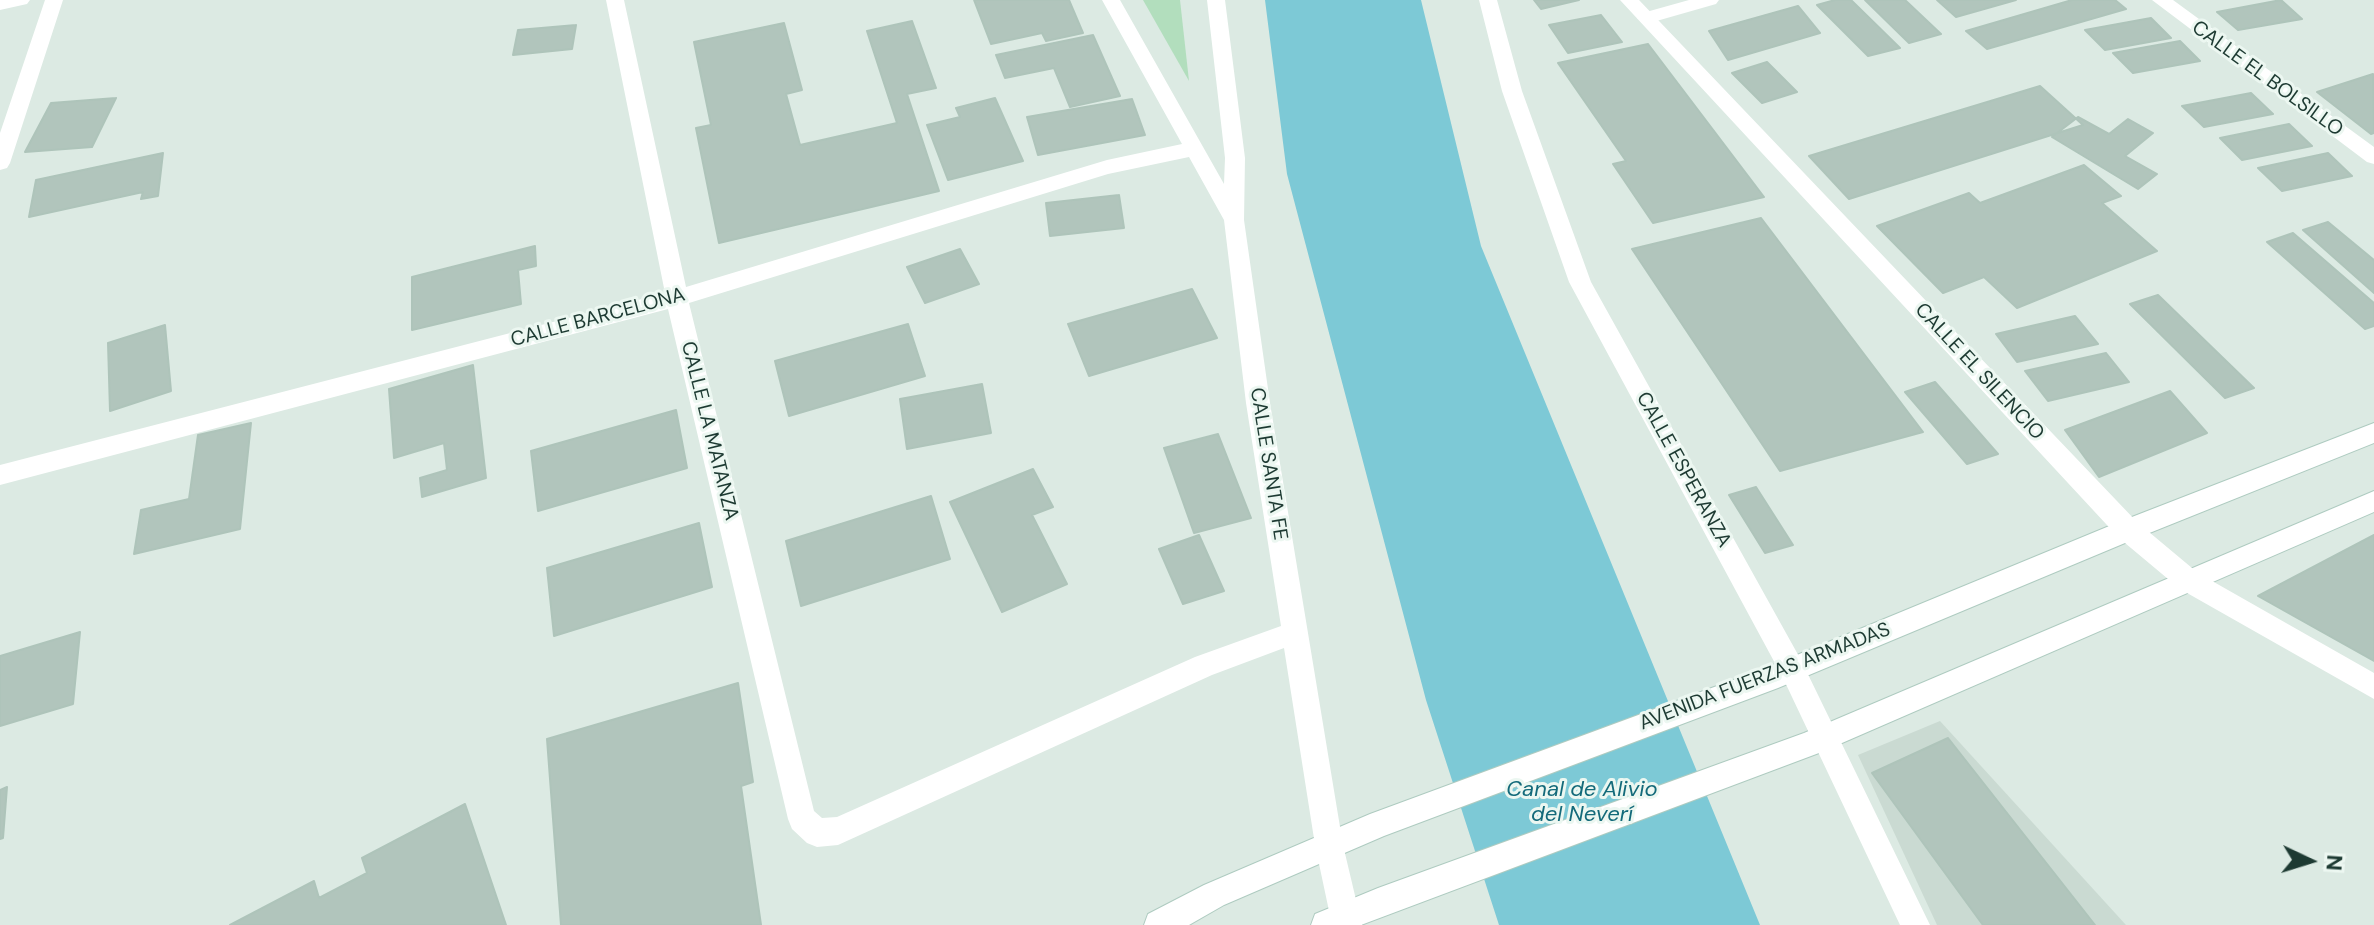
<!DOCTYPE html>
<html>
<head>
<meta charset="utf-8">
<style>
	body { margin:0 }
	#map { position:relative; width:2374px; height:925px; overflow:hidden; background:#dceae3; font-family:"DM Sans",sans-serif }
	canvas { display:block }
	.north { position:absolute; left:2270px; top:821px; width:80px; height:80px; -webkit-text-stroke:6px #ecf7f1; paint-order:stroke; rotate:94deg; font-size:22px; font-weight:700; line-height:32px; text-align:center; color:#1d3a32 }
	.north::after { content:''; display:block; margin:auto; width:28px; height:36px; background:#1d3a32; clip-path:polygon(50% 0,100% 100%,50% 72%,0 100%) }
</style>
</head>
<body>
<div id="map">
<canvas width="2374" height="925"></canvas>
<div class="north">N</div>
</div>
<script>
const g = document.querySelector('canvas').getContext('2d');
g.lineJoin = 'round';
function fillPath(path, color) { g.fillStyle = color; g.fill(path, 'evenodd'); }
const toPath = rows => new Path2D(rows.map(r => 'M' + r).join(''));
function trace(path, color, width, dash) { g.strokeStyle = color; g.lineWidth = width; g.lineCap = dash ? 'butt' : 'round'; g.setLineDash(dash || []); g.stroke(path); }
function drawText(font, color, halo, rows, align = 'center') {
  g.font = font + ' "DM Sans",sans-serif'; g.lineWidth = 6; g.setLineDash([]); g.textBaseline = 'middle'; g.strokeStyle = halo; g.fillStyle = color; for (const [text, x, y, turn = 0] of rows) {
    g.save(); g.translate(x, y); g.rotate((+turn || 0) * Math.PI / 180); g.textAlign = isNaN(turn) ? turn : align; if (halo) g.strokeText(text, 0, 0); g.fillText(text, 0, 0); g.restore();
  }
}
const built = toPath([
	[1940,721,2126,925,1937,925,1858,755]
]);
const green = toPath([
	[1143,0,1180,0,1189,81]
]);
const water = toPath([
	[1265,0,1421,0,1481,246,1760,925,1499,925,1426,700,1287,174]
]);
const building = toPath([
	[974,0,1069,0,1083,33,1046,41,1042,33,991,44,974,0],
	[1534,0,1579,0,1541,9,1534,0],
	[1835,0,1851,0,1900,48,1868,56,1817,5,1835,0],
	[1865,0,1905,0,1941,34,1909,43,1865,0],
	[1937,0,2016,0,1956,17,1937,0],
	[2072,0,2115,0,2126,9,1987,49,1966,31,2072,0],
	[2281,0,2302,19,2238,30,2217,12,2281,0],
	[1798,6,1820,33,1728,60,1709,31,1798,6],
	[1601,15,1622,42,1568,53,1549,25,1601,15],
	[2151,18,2171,38,2105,50,2085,30,2151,18],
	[912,21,936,88,907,94,939,191,719,243,696,128,711,125,694,42,784,23,802,90,786,94,800,145,897,123,867,31,912,21],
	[576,25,572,49,513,55,518,30,576,25],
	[1093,35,1120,96,1070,107,1054,68,1005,78,996,55,1093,35],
	[2180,41,2200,61,2133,73,2113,53,2180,41],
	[1648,44,1764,197,1653,223,1613,164,1626,161,1558,63,1648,44],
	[1767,62,1797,92,1762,103,1732,73,1767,62],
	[2373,74,2374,133,2371,134,2317,92,2373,74],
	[2040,86,2083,125,1849,199,1809,156,2040,86],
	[2251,93,2273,114,2204,127,2182,106,2251,93],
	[116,98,92,147,25,152,51,103,116,98],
	[995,98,1023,161,948,180,927,125,960,117,956,108,995,98],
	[1132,99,1145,135,1038,155,1027,117,1132,99],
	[2078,117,2109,134,2128,119,2153,133,2125,156,2157,174,2138,189,2052,137,2078,117],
	[2289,124,2312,146,2242,160,2220,138,2289,124],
	[163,153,158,196,141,199,143,192,29,217,36,180,163,153],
	[2328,153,2352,176,2282,191,2258,168,2328,153],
	[2084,165,2121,196,2102,203,2157,251,2017,308,1984,277,1943,293,1877,226,1969,193,1980,203,2084,165],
	[1119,195,1124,228,1050,236,1046,203,1119,195],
	[1761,218,1923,432,1780,471,1632,249,1761,218],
	[2328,222,2374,260,2374,293,2303,230,2328,222],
	[2293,233,2374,303,2374,326,2365,329,2267,242,2293,233],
	[535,246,536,266,518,270,521,304,412,330,412,277,535,246],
	[960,249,979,284,925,303,907,267,960,249],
	[1192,289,1217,338,1089,376,1068,324,1192,289],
	[2158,295,2254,388,2225,398,2130,304,2158,295],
	[2075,316,2098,344,2017,362,1996,334,2075,316],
	[908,324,925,376,789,416,775,361,908,324],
	[165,325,171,391,110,411,108,343,165,325],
	[2106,353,2129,382,2048,401,2025,371,2106,353],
	[473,365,486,478,422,497,420,478,447,470,444,443,394,458,389,389,473,365],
	[1935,382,1998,454,1967,464,1905,392,1935,382],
	[982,384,991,433,907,449,900,399,982,384],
	[2170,391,2207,433,2099,477,2065,430,2170,391],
	[676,410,687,468,538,511,531,451,676,410],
	[251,423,240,529,134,554,141,510,189,499,198,435,251,423],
	[1218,434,1251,518,1194,533,1164,448,1218,434],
	[1033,469,1053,507,1032,515,1067,584,1002,612,950,502,1033,469],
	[1756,487,1793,545,1765,553,1729,495,1756,487],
	[931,496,950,559,801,606,786,541,931,496],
	[699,523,712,587,554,636,547,568,699,523],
	[1199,535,1224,591,1183,604,1159,549,1199,535],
	[2374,535,2374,661,2258,596,2374,535],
	[80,632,73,704,0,726,0,656,80,632],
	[738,683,753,782,741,786,761,925,561,925,547,739,738,683],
	[1948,738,2095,925,1983,925,1872,773,1948,738],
	[7,787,3,838,0,839,0,790,7,787],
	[465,804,506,925,230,925,314,881,319,898,367,873,362,858,465,804]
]);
const lane = toPath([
	[1689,0,1719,0,1716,4,1646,24,1637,18,1639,14,1689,0]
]);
const street = toPath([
	[0,0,30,0,27,4,0,10,0,0],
	[45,0,63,0,10,163,7,168,0,170,0,133,45,0],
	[606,0,624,0,686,287,1107,160,1182,144,1102,0,1120,0,1224,184,1225,158,1207,0,1225,0,1245,158,1244,220,1270,403,1343,845,1362,925,1332,925,1315,845,1284,648,1212,675,838,845,817,847,807,843,792,829,788,819,668,309,0,485,0,465,665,293,606,0],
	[1189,157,1224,220,1246,403,1281,626,1195,657,837,817,822,818,814,811,689,303,1108,174,1189,157],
	[1479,0,1497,0,1522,91,1591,282,1801,660,1930,925,1900,925,1783,678,1569,282,1502,91,1479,0],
	[1620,0,1639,0,2137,522,2198,573,2374,673,2374,699,2180,589,2119,538,1620,0],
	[2152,0,2173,0,2374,147,2374,164,2367,162,2152,0]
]);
const secondary = toPath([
	[2374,423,2374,443,2137,538,1778,688,1384,836,1224,905,1189,925,1144,925,1148,914,1204,885,1370,814,1763,669,2119,522,2374,423],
	[2374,491,2374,512,1819,753,1361,925,1311,925,1315,914,1378,888,1804,733,2374,491]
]);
const streetNames = [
	["CALLE EL BOLSILLO",2267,79,36],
	["CALLE BARCELONA",598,318,-15],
	["CALLE EL SILENCIO",1979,372,47],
	["CALLE LA MATANZA",709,431,76],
	["CALLE SANTA FE",1268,464,81],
	["CALLE ESPERANZA",1683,470,61],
	["AVENIDA FUERZAS ARMADAS",1765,677,-21]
];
const waterNames = [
	["Canal de Alivio",1582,790],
	["del Neverí",1582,815]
];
fillPath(built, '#cadad2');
fillPath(green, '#b2debd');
fillPath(water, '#7dc9d6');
fillPath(building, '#b1c5bc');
trace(building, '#aec4ba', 2);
trace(secondary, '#aecbc0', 2);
fillPath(lane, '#fff');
fillPath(street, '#fff');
fillPath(secondary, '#fff');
drawText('20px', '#1d3a32', '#ecf7f1', streetNames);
drawText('italic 22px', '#136a7a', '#ecf7f1', waterNames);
</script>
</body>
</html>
